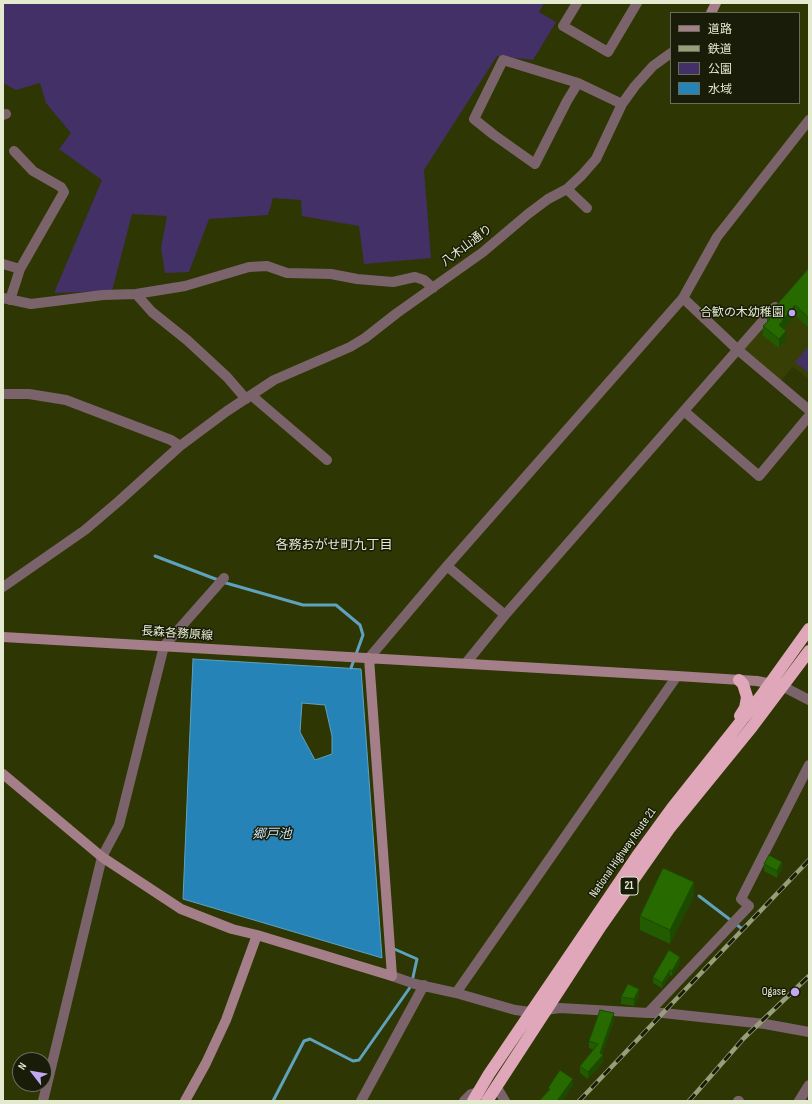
<!DOCTYPE html>
<html>
<head>
<meta charset="utf-8">
<style>
	body { margin:0 }
	#map { position:relative; width:812px; height:1104px; overflow:hidden; background:#2e3603; font-family:"Sofia Sans Condensed","Noto Sans JP",sans-serif }
	canvas { display:block }
	.frame { position:absolute; inset:0; border:4px solid #e4ead0; pointer-events:none }
	.legend { position:absolute; left:670px; top:12px; width:130px; height:92px; box-sizing:border-box; background:#181c08; border:1px solid #6a6e58; margin:0; padding:5px 7px; list-style:none; font-size:12px; color:#e4ead0 }
	.legend li { display:flex; align-items:center; gap:8px; height:20px }
	.legend b { width:20px; border:1px solid #6a6e58 }
	.north { position:absolute; left:12px; top:1052px; width:40px; height:40px; box-sizing:border-box; background:#181c08; border:1px solid #6a6e58; border-radius:50%; rotate:301deg; font-size:11px; font-weight:700; line-height:16px; text-align:center; color:#e4ead0 }
	.north::after { content:''; display:block; margin:auto; width:14px; height:18px; background:#c0a8f4; clip-path:polygon(50% 0,100% 100%,50% 72%,0 100%) }
</style>
</head>
<body>
<div id="map">
<canvas width="812" height="1104"></canvas>
<div class="frame"></div>
<ul class="legend">
<li><b style="height:5px;background:#a47f8a"></b>道路</li>
<li><b style="height:5px;background:#979e7a"></b>鉄道</li>
<li><b style="height:11px;background:#433066"></b>公園</li>
<li><b style="height:11px;background:#2683b7"></b>水域</li>
</ul>
<div class="north">N</div>
</div>
<script>
const g = document.querySelector('canvas').getContext('2d');
g.lineJoin = 'round';
function fillPath(path, color) { g.fillStyle = color; g.fill(path, 'evenodd'); }
const toPath = rows => new Path2D(rows.map(r => 'M' + r).join(''));
function trace(path, color, width, dash) { g.strokeStyle = color; g.lineWidth = width; g.lineCap = dash ? 'butt' : 'round'; g.setLineDash(dash || []); g.stroke(path); }
function drawText(font, color, halo, rows, align = 'center') {
  g.font = font + ' "Sofia Sans Condensed","Noto Sans JP",sans-serif'; g.lineWidth = 3; g.setLineDash([]); g.textBaseline = 'middle'; g.strokeStyle = halo; g.fillStyle = color; for (const [text, x, y, turn = 0] of rows) {
    g.save(); g.translate(x, y); g.rotate((+turn || 0) * Math.PI / 180); g.textAlign = isNaN(turn) ? turn : align; if (halo) g.strokeText(text, 0, 0); g.fillText(text, 0, 0); g.restore();
  }
}
const built = toPath([
	[809,274,809,379,793,367,780,382,743,351]
]);
const green = toPath([
	[3,3,544,3,539,12,556,22,533,60,497,56,424,170,431,258,364,264,359,226,302,216,301,200,273,198,268,215,209,219,189,272,165,273,161,248,167,216,132,214,112,291,54,293,102,180,59,149,71,133,46,103,40,83,16,90,3,83],
	[809,346,809,373,795,362]
]);
const water = toPath([
	[193,659,361,669,382,958,183,899,193,659],
	[302,703,325,705,332,736,332,754,315,760,300,732,302,703]
]);
const stream = toPath([
	[155,556,226,583,303,605,336,605,360,625,363,635,351,668],
	[699,896,741,928],
	[273,1101,304,1041,310,1039,353,1061,359,1060,411,986,417,959,392,948]
]);
const street = toPath([
	[577,3,563,26,608,52,637,3],
	[503,60,578,83,567,101,535,164,494,135,474,119,503,60],
	[578,83,622,104],
	[3,115,6,114],
	[567,189,587,208],
	[3,264,20,269],
	[136,294,152,312,187,340,227,377,246,399],
	[3,298,31,304,103,295,136,294,185,286,249,267,267,266,287,273,331,274,357,279,393,282,415,277,424,280,433,288],
	[683,298,738,350,809,410],
	[10,300,20,269,64,192,61,187,33,171,14,151],
	[3,394,29,394,66,400,171,440,180,446],
	[251,395,327,460],
	[684,411,759,476,809,416],
	[447,566,505,615],
	[3,587,85,530,119,501,180,446,227,411,274,380,350,347,365,338,397,313,483,252,528,214,548,199,567,189,582,175,596,159,622,104,635,86,653,66,671,53],
	[369,658,447,566,683,298,717,237,809,120],
	[466,663,505,615,775,307],
	[782,686,809,700],
	[392,976,415,984,456,993,515,1010,531,1012,560,1008,648,1013,663,1013,765,1024,809,1032],
	[456,993,677,676],
	[648,1013,749,906,741,899,809,765],
	[496,1086,505,1101],
	[43,1101,102,857,119,825,164,646,224,578],
	[361,1101,424,985],
	[464,1101,471,1094,479,1092],
	[738,1101,739,1101],
	[799,1101,809,1085]
]);
const secondary = toPath([
	[711,13,716,3],
	[3,637,677,676,757,681,777,685],
	[3,774,102,857,181,909,232,929,257,935,392,976,369,658],
	[185,1101,206,1063,226,1020,257,935]
]);
const highway = toPath([
	[739,680,743,684,747,697,745,708,740,716],
	[473,1101,489,1074,637,856,672,808,761,696,809,629],
	[487,1101,601,926,669,829,752,727,809,651]
]);
const rail = toPath([
	[579,1101,809,860],
	[689,1101,744,1038,809,976]
]);
const wall = toPath([
	[809,268,809,328,795,315,784,329,786,340,779,348,763,336,763,326,767,322,767,316],
	[764,864,782,869,777,878,764,871],
	[694,896,670,944,640,930,640,916],
	[680,963,672,976,670,975,662,988,653,983,653,977],
	[639,996,634,1006,621,1004,621,997],
	[614,1020,602,1054,603,1062,588,1079,580,1073,580,1066,594,1050,589,1048,589,1041]
]);
const shadedWall = toPath([
	[795,305,795,315,779,335,779,325],
	[786,331,786,340,779,348,779,339],
	[782,862,782,869,777,878,777,871],
	[694,882,694,896,670,944,670,930],
	[680,957,680,963,672,976,672,971],
	[670,970,670,975,662,988,662,983],
	[639,989,639,996,634,1006,634,999],
	[614,1013,614,1020,601,1056,603,1055,603,1062,588,1079,588,1072,600,1053],
	[573,1079,573,1086,562,1101,557,1101]
]);
const building = toPath([
	[809,268,809,318,795,305,779,325,786,331,779,339,763,326,770,319,767,316,809,268],
	[769,855,782,862,777,871,764,864,769,855],
	[663,868,694,882,670,930,640,916,663,868],
	[669,950,680,957,672,971,670,970,662,983,653,977,669,950],
	[628,984,639,989,634,999,621,997,628,984],
	[600,1010,614,1013,600,1053,603,1055,588,1072,580,1066,598,1044,589,1041,600,1010],
	[560,1070,573,1079,557,1101,539,1101,550,1089,548,1088,560,1070]
]);
const markers = [
	[792,313,4,"#c0a8f4"],
	[795,992,5,"#c0a8f4"]
];
const shields = [
	[629,886,18]
];
const shieldNames = [
	["21",629,886]
];
const streetNames = [
	["八木山通り",467,246,-37],
	["長森各務原線",177,634,4],
	["National Highway Route 21",623,853,-55]
];
const poiNames = [
	["合歓の木幼稚園",784,313],
	["Ogase",786,992]
];
const neighbourhoodNames = [
	["各務おがせ町九丁目",334,546]
];
const waterNames = [
	["郷戸池",272,835]
];
fillPath(built, '#383f04');
fillPath(green, '#433066');
fillPath(water, '#2683b7');
trace(water, '#5fa2be', 1);
trace(stream, '#5fa2be', 3);
trace(street, '#7b636b', 10);
trace(secondary, '#a47f8a', 10);
trace(highway, '#dfa7b9', 12);
trace(rail, '#979e7a', 4.5);
trace(rail, '#181c08', 3, [9]);
fillPath(wall, '#225b00');
fillPath(shadedWall, '#1b4a00');
fillPath(building, '#276a00');
trace(building, '#1b4a00', 1);
for (const [x, y, r, color] of markers) { const dot = new Path2D(); dot.arc(x, y, r, 0, 2 * Math.PI); g.fillStyle = color; g.fill(dot); trace(dot, '#181c08', 1.5); }
for (const [x, y, w] of shields) { const box = new Path2D(); box.roundRect(x - w / 2, y - 9, w, 18, 3); g.fillStyle = '#181c08'; g.fill(box); trace(box, '#e4ead0', 1); }
drawText('bold 11px', '#e4ead0', null, shieldNames);
drawText('12px', '#e4ead0', '#181c08', streetNames);
drawText('12px', '#e4ead0', '#181c08', poiNames, 'right');
drawText('13px', '#e4ead0', '#181c08', neighbourhoodNames);
drawText('italic 13px', '#c6dfef', '#181c08', waterNames);
</script>
</body>
</html>
